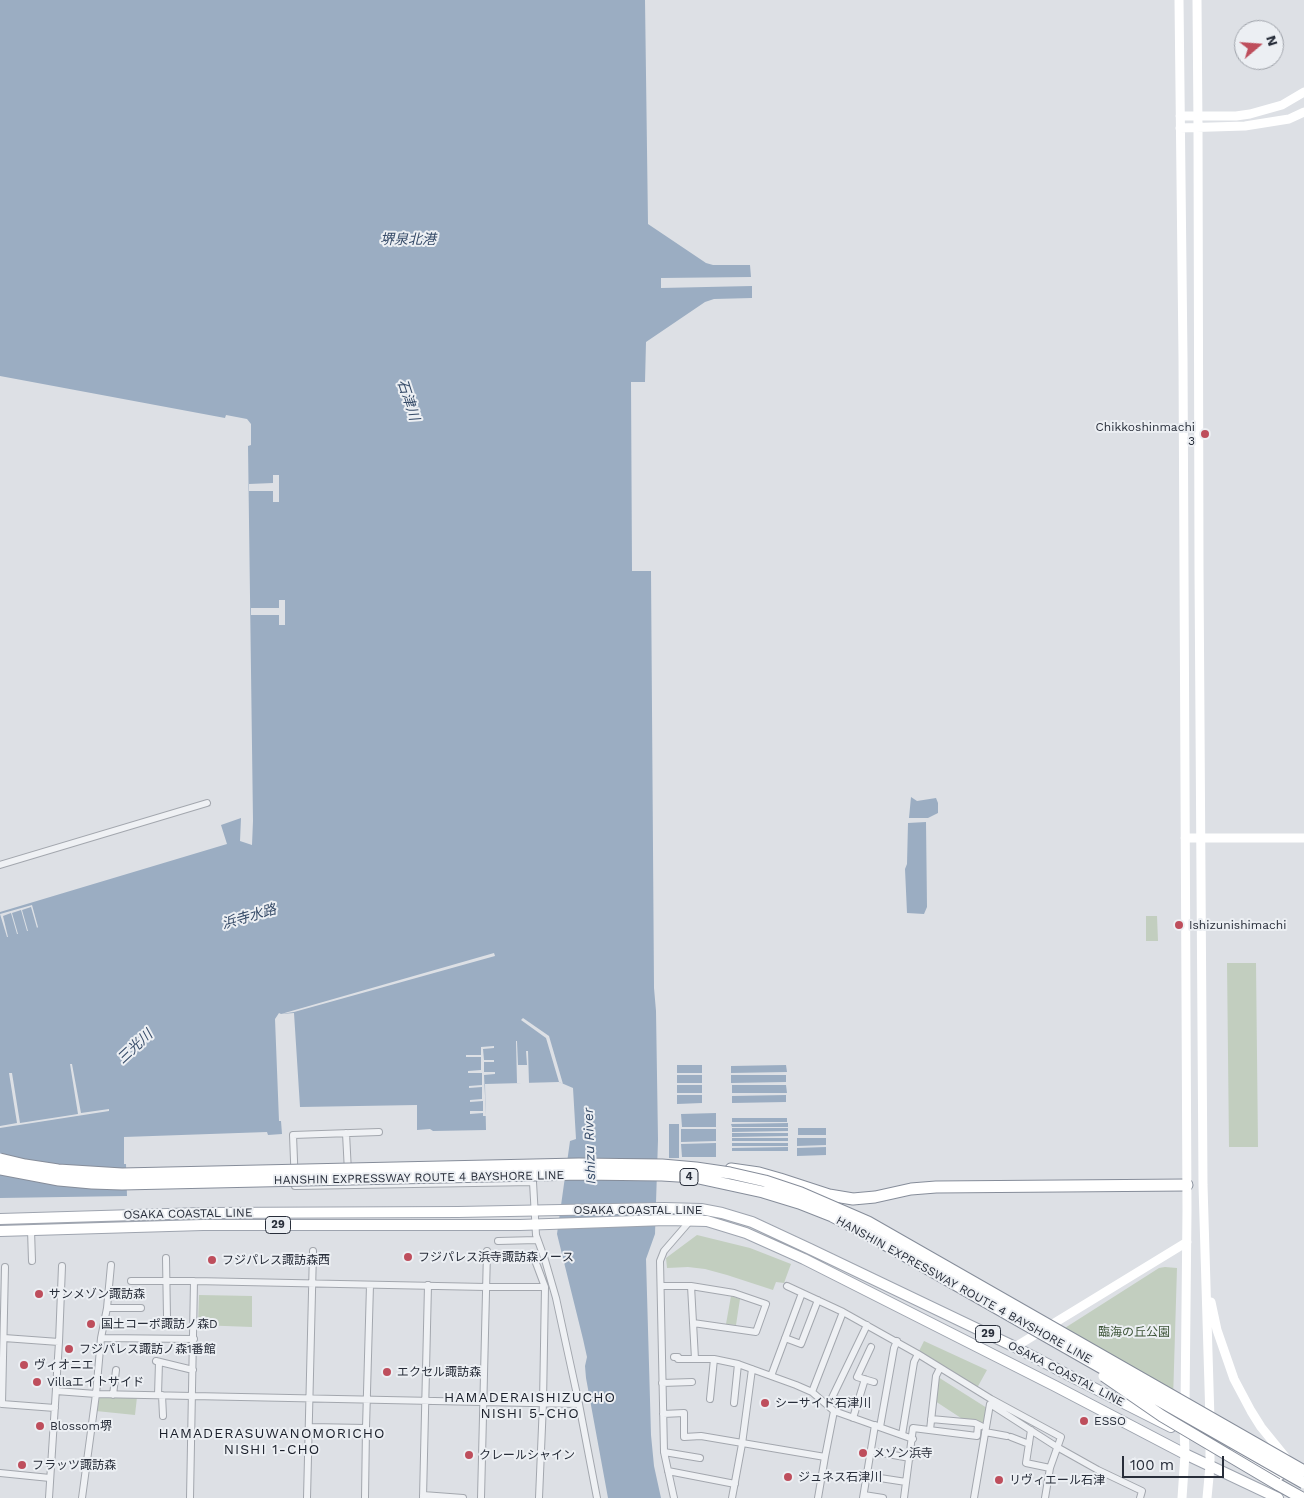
<!DOCTYPE html>
<html>
<head>
<meta charset="utf-8">
<style>
	body { margin:0 }
	#map { position:relative; width:1304px; height:1498px; overflow:hidden; background:#dde0e5; font-family:"Work Sans",sans-serif }
	canvas { display:block }
	.north { position:absolute; left:1234px; top:20px; width:50px; height:50px; box-sizing:border-box; background:#eceff3; border:1px solid #9ea2a9; border-radius:50%; rotate:72deg; font-size:14px; font-weight:700; line-height:20px; text-align:center; color:#282e3a }
	.north::after { content:''; display:block; margin:auto; width:18px; height:22px; background:#be4e5c; clip-path:polygon(50% 0,100% 100%,50% 72%,0 100%) }
	.scale { position:absolute; left:1122px; top:1456px; width:102px; height:22px; box-sizing:border-box; border:2px solid #282e3a; border-top:0; padding-left:6px; font-size:15px; line-height:18px; white-space:nowrap; color:#282e3a; -webkit-text-stroke:4px #eceff3; paint-order:stroke }
</style>
</head>
<body>
<div id="map">
<canvas width="1304" height="1498"></canvas>
<div class="north">N</div>
<div class="scale">100 m</div>
</div>
<script>
const g = document.querySelector('canvas').getContext('2d');
g.lineJoin = 'round';
function fillPath(path, color) { g.fillStyle = color; g.fill(path, 'evenodd'); }
const toPath = rows => new Path2D(rows.map(r => 'M' + r).join(''));
function trace(path, color, width, dash) { g.strokeStyle = color; g.lineWidth = width; g.lineCap = dash ? 'butt' : 'round'; g.setLineDash(dash || []); g.stroke(path); }
function drawText(font, color, halo, rows, align = 'center') {
  g.font = font + ' "Work Sans","Noto Sans JP",sans-serif'; g.lineWidth = 4; g.setLineDash([]); g.textBaseline = 'middle'; g.strokeStyle = halo; g.fillStyle = color; for (const [text, x, y, turn = 0] of rows) {
    g.save(); g.translate(x, y); g.rotate((+turn || 0) * Math.PI / 180); g.textAlign = isNaN(turn) ? turn : align; if (halo) g.strokeText(text, 0, 0); g.fillText(text, 0, 0); g.restore();
  }
}
const green = toPath([
	[1146,916,1157,916,1158,941,1146,941],
	[1227,963,1256,963,1258,1147,1229,1147],
	[697,1235,750,1248,791,1264,784,1283,776,1282,773,1290,727,1275,705,1269,688,1267,667,1268,666,1258],
	[1165,1267,1177,1268,1173,1400,1057,1333,1159,1268],
	[199,1295,252,1296,252,1327,198,1325],
	[731,1296,740,1299,736,1325,726,1324],
	[924,1341,987,1370,977,1388,919,1351],
	[938,1377,987,1408,984,1426,964,1420,935,1401],
	[101,1397,137,1397,135,1415,96,1411,97,1400]
]);
const water = toPath([
	[0,0,645,0,648,224,706,263,713,265,750,265,751,277,661,278,661,288,752,286,752,298,714,299,705,302,646,342,645,382,631,382,632,571,651,571,654,988,656,1011,658,1140,655,1234,646,1259,651,1435,654,1466,661,1498,608,1498,586,1378,585,1366,587,1357,583,1339,557,1234,570,1141,576,1139,573,1088,559,1082,485,1084,486,1130,433,1131,430,1129,417,1130,417,1105,300,1107,294,1013,281,1014,279,1013,275,1019,279,1121,281,1121,282,1134,268,1135,267,1132,124,1137,124,1164,126,1164,127,1196,0,1198,0,912,227,844,221,825,241,818,240,841,252,845,253,821,248,446,251,445,251,424,247,419,226,415,225,418,0,376],
	[911,797,917,801,936,798,938,803,938,813,928,818,909,818],
	[926,822,927,907,924,914,907,913,905,869,907,864,908,823],
	[677,1065,702,1065,702,1073,677,1073],
	[786,1065,787,1072,731,1073,731,1066],
	[677,1075,702,1075,702,1083,677,1083],
	[731,1075,786,1075,786,1082,731,1083],
	[677,1085,702,1085,702,1093,677,1093],
	[732,1085,786,1085,787,1093,732,1093],
	[677,1095,702,1095,702,1103,677,1104],
	[786,1095,786,1102,732,1103,732,1096],
	[716,1113,716,1127,682,1127,681,1114],
	[732,1118,787,1118,787,1122,732,1122],
	[788,1123,788,1127,732,1127,731,1124],
	[669,1124,679,1124,679,1158,669,1158],
	[732,1128,788,1128,788,1131,732,1132],
	[798,1128,826,1128,826,1135,798,1135],
	[681,1129,716,1129,716,1141,681,1142],
	[732,1133,788,1133,788,1136,732,1137],
	[732,1138,788,1138,788,1141,732,1141],
	[797,1138,826,1138,826,1145,797,1146],
	[716,1143,716,1157,682,1157,681,1144],
	[732,1143,788,1143,788,1146,732,1146],
	[788,1147,788,1151,732,1151,732,1148],
	[826,1147,826,1155,797,1156,797,1148]
]);
const pier = toPath([
	[273,475,279,475,279,502,273,502,273,491,249,491,249,484,273,483],
	[279,600,285,600,285,625,279,625,279,615,251,615,251,608,279,608],
	[32,905,38,927,37,928,31,907,22,910,28,931,27,931,21,910,12,913,18,934,17,934,11,913,3,916,8,937,7,937,0,914],
	[494,953,495,956,294,1012,281,1014],
	[523,1018,549,1036,563,1084,559,1082,546,1038,521,1020],
	[516,1041,517,1041,518,1065,527,1065,526,1051,528,1051,529,1083,517,1083],
	[494,1046,494,1048,483,1049,484,1060,494,1060,494,1062,484,1062,484,1072,495,1072,495,1074,484,1075,486,1116,483,1116,483,1113,470,1114,470,1111,483,1111,483,1101,470,1102,470,1100,482,1099,482,1087,469,1088,469,1086,482,1085,482,1073,468,1073,468,1071,481,1070,481,1057,466,1057,466,1055,481,1055,481,1047],
	[70,1064,72,1064,81,1113,109,1109,109,1111,0,1128,0,1126,17,1123,9,1073,12,1073,20,1123,78,1114]
]);
const street = toPath([
	[0,865,207,803],
	[379,1132,293,1135,295,1186,533,1182,536,1235,545,1260,556,1298,579,1404,597,1498],
	[346,1133,348,1172],
	[31,1230,32,1261],
	[498,1241,537,1240],
	[533,1255,545,1287,543,1403,539,1498],
	[166,1258,167,1317],
	[5,1267,2,1404,55,1408],
	[131,1281,194,1281,486,1287,545,1287],
	[661,1286,691,1286,734,1293,766,1304,756,1332,693,1323],
	[691,1286,695,1359],
	[787,1286,843,1312,918,1354,991,1399,1061,1437,1050,1468,1045,1498],
	[107,1308,141,1308],
	[4,1338,59,1342],
	[101,1338,194,1339],
	[785,1338,801,1344,818,1300],
	[871,1347,857,1377,874,1382],
	[674,1357,678,1357,678,1359,714,1359,738,1364,796,1385,812,1392,834,1411,913,1439],
	[156,1361,193,1370],
	[771,1376,802,1293],
	[662,1383,692,1382],
	[56,1391,96,1394,101,1338,107,1308,111,1265],
	[812,1392,843,1312],
	[113,1395,116,1370],
	[158,1395,159,1362],
	[162,1395,163,1416],
	[710,1399,714,1359],
	[734,1403,738,1364],
	[828,1406,867,1325],
	[663,1414,684,1413,684,1437,701,1436,825,1457],
	[853,1418,865,1379],
	[931,1419,975,1423,981,1426],
	[309,1427,366,1428,370,1285],
	[880,1427,894,1348,897,1341],
	[930,1430,936,1376,940,1368],
	[1031,1430,1026,1463,1050,1468],
	[985,1432,1007,1436],
	[902,1435,914,1362,918,1354],
	[1011,1437,1029,1444],
	[871,1451,910,1458],
	[664,1452,700,1458],
	[668,1471,735,1484],
	[0,1473,50,1478],
	[867,1476,906,1482],
	[423,1495,463,1498],
	[864,1495,883,1498],
	[49,1498,59,1342,62,1266],
	[82,1498,96,1394,579,1404],
	[190,1498,194,1281],
	[307,1498,313,1251],
	[365,1498,366,1428],
	[423,1498,428,1285],
	[481,1498,487,1251],
	[674,1498,664,1452,660,1261,664,1251,690,1221],
	[732,1498,742,1444,752,1369],
	[818,1498,825,1457,834,1411],
	[863,1498,875,1425],
	[904,1498,913,1428,977,1436,978,1425],
	[974,1498,990,1404,1057,1447,1098,1470,1142,1491,1140,1498]
]);
const secondary = toPath([
	[1179,0,1183,358,1187,1210,1185,1408],
	[1197,0,1198,128,1199,570,1203,1185,1210,1420],
	[1180,116,1236,116,1250,114,1282,105,1304,92],
	[1180,128,1245,126,1289,119,1304,112],
	[1185,838,1304,838],
	[1211,1302,1217,1330,1234,1379,1251,1411,1261,1427,1287,1459],
	[1015,1347,1187,1242],
	[1182,1498,1185,1454,1184,1426],
	[1207,1498,1210,1466,1210,1441]
]);
const primary = toPath([
	[0,1219,202,1213,458,1212,664,1208,701,1209,722,1213,752,1222,810,1249,1015,1347,1072,1377,1171,1427],
	[0,1231,203,1225,520,1225,666,1220,707,1221,746,1233,804,1259,1055,1386,1185,1454,1278,1498],
	[1232,1453,1280,1475]
]);
const highway = toPath([
	[731,1169,759,1173,780,1179,829,1195,853,1199,875,1197,911,1189,936,1187,1187,1185],
	[1277,1484,1302,1498]
]);
const highwayBridge = toPath([
	[0,1159,25,1165,58,1170,122,1174,579,1164,662,1165,696,1168,730,1173,765,1181,801,1193,868,1222,1304,1471],
	[0,1169,59,1180,92,1183,122,1184,581,1174,662,1175,694,1177,763,1192,799,1203,832,1216,865,1233,1304,1483],
	[1104,1376,1162,1416,1277,1484]
]);
const markers = [
	[1205,434,5,"#be4e5c"],
	[1179,925,5,"#be4e5c"],
	[408,1257,5,"#be4e5c"],
	[212,1260,5,"#be4e5c"],
	[39,1294,5,"#be4e5c"],
	[91,1324,5,"#be4e5c"],
	[69,1349,5,"#be4e5c"],
	[24,1365,5,"#be4e5c"],
	[387,1372,5,"#be4e5c"],
	[37,1382,5,"#be4e5c"],
	[765,1403,5,"#be4e5c"],
	[1084,1421,5,"#be4e5c"],
	[40,1426,5,"#be4e5c"],
	[863,1453,5,"#be4e5c"],
	[469,1455,5,"#be4e5c"],
	[22,1465,5,"#be4e5c"],
	[788,1477,5,"#be4e5c"],
	[999,1480,5,"#be4e5c"]
];
const shields = [
	[689,1177,18],
	[278,1225,25],
	[988,1334,25]
];
const shieldNames = [
	["4",689,1177],
	["29",278,1225],
	["29",988,1334]
];
const poiNames = [
	["Chikkoshinmachi",1195,427,"right"],
	["3",1195,441,"right"],
	["Ishizunishimachi",1189,925],
	["フジパレス浜寺諏訪森ノース",418,1257],
	["フジパレス諏訪森西",222,1260],
	["サンメゾン諏訪森",49,1294],
	["国土コーポ諏訪ノ森D",101,1324],
	["フジパレス諏訪ノ森1番館",79,1349],
	["ヴィオニエ",34,1365],
	["エクセル諏訪森",397,1372],
	["Villaエイトサイド",47,1382],
	["シーサイド石津川",775,1403],
	["ESSO",1094,1421],
	["Blossom堺",50,1426],
	["メゾン浜寺",873,1453],
	["クレールシャイン",479,1455],
	["フラッツ諏訪森",32,1465],
	["ジュネス石津川",798,1477],
	["リヴィエール石津",1009,1480]
];
const streetNames = [
	["HANSHIN EXPRESSWAY ROUTE 4 BAYSHORE LINE",419,1178,-1],
	["OSAKA COASTAL LINE",638,1210],
	["OSAKA COASTAL LINE",188,1214,-1],
	["HANSHIN EXPRESSWAY ROUTE 4 BAYSHORE LINE",964,1290,29],
	["OSAKA COASTAL LINE",1066,1374,27]
];
const parkNames = [
	["臨海の丘公園",1134,1332]
];
const waterNames = [
	["堺泉北港",408,240],
	["石津川",408,400,72],
	["浜寺水路",249,917,-16],
	["三光川",135,1047,-43],
	["Ishizu River",590,1146,-92]
];
const neighbourhoodNames = [
	["HAMADERAISHIZUCHO",530,1398],
	["NISHI 5-CHO",530,1414],
	["HAMADERASUWANOMORICHO",272,1434],
	["NISHI 1-CHO",272,1450]
];
fillPath(green, '#c2cebf');
fillPath(water, '#9badc2');
fillPath(pier, '#dde0e5');
trace(street, '#a3a7ae', 8);
trace(primary, '#9ea4af', 12);
trace(highway, '#868d9a', 13);
trace(street, '#eff1f4', 6);
trace(secondary, '#fff', 9);
trace(primary, '#fff', 10);
trace(highway, '#fff', 11);
trace(highwayBridge, '#868d9a', 13, []);
trace(highwayBridge, '#fff', 11);
for (const [x, y, r, color] of markers) { const dot = new Path2D(); dot.arc(x, y, r, 0, 2 * Math.PI); g.fillStyle = color; g.fill(dot); trace(dot, '#eceff3', 2); }
for (const [x, y, w] of shields) { const box = new Path2D(); box.roundRect(x - w / 2, y - 8.5, w, 17, 4); g.fillStyle = '#eceff3'; g.fill(box); trace(box, '#282e3a', 1); }
drawText('bold 11px', '#282e3a', null, shieldNames);
drawText('12px', '#282e3a', '#eceff3', poiNames, 'left');
drawText('12px', '#282e3a', '#eceff3', streetNames);
drawText('12px', '#3c5437', '#eceff3', parkNames);
drawText('italic 14px', '#374c69', '#eceff3', waterNames);
g.letterSpacing = '1px';
drawText('14px', '#1a1f2a', '#eceff3', neighbourhoodNames);
g.letterSpacing = '0px';
</script>
</body>
</html>
